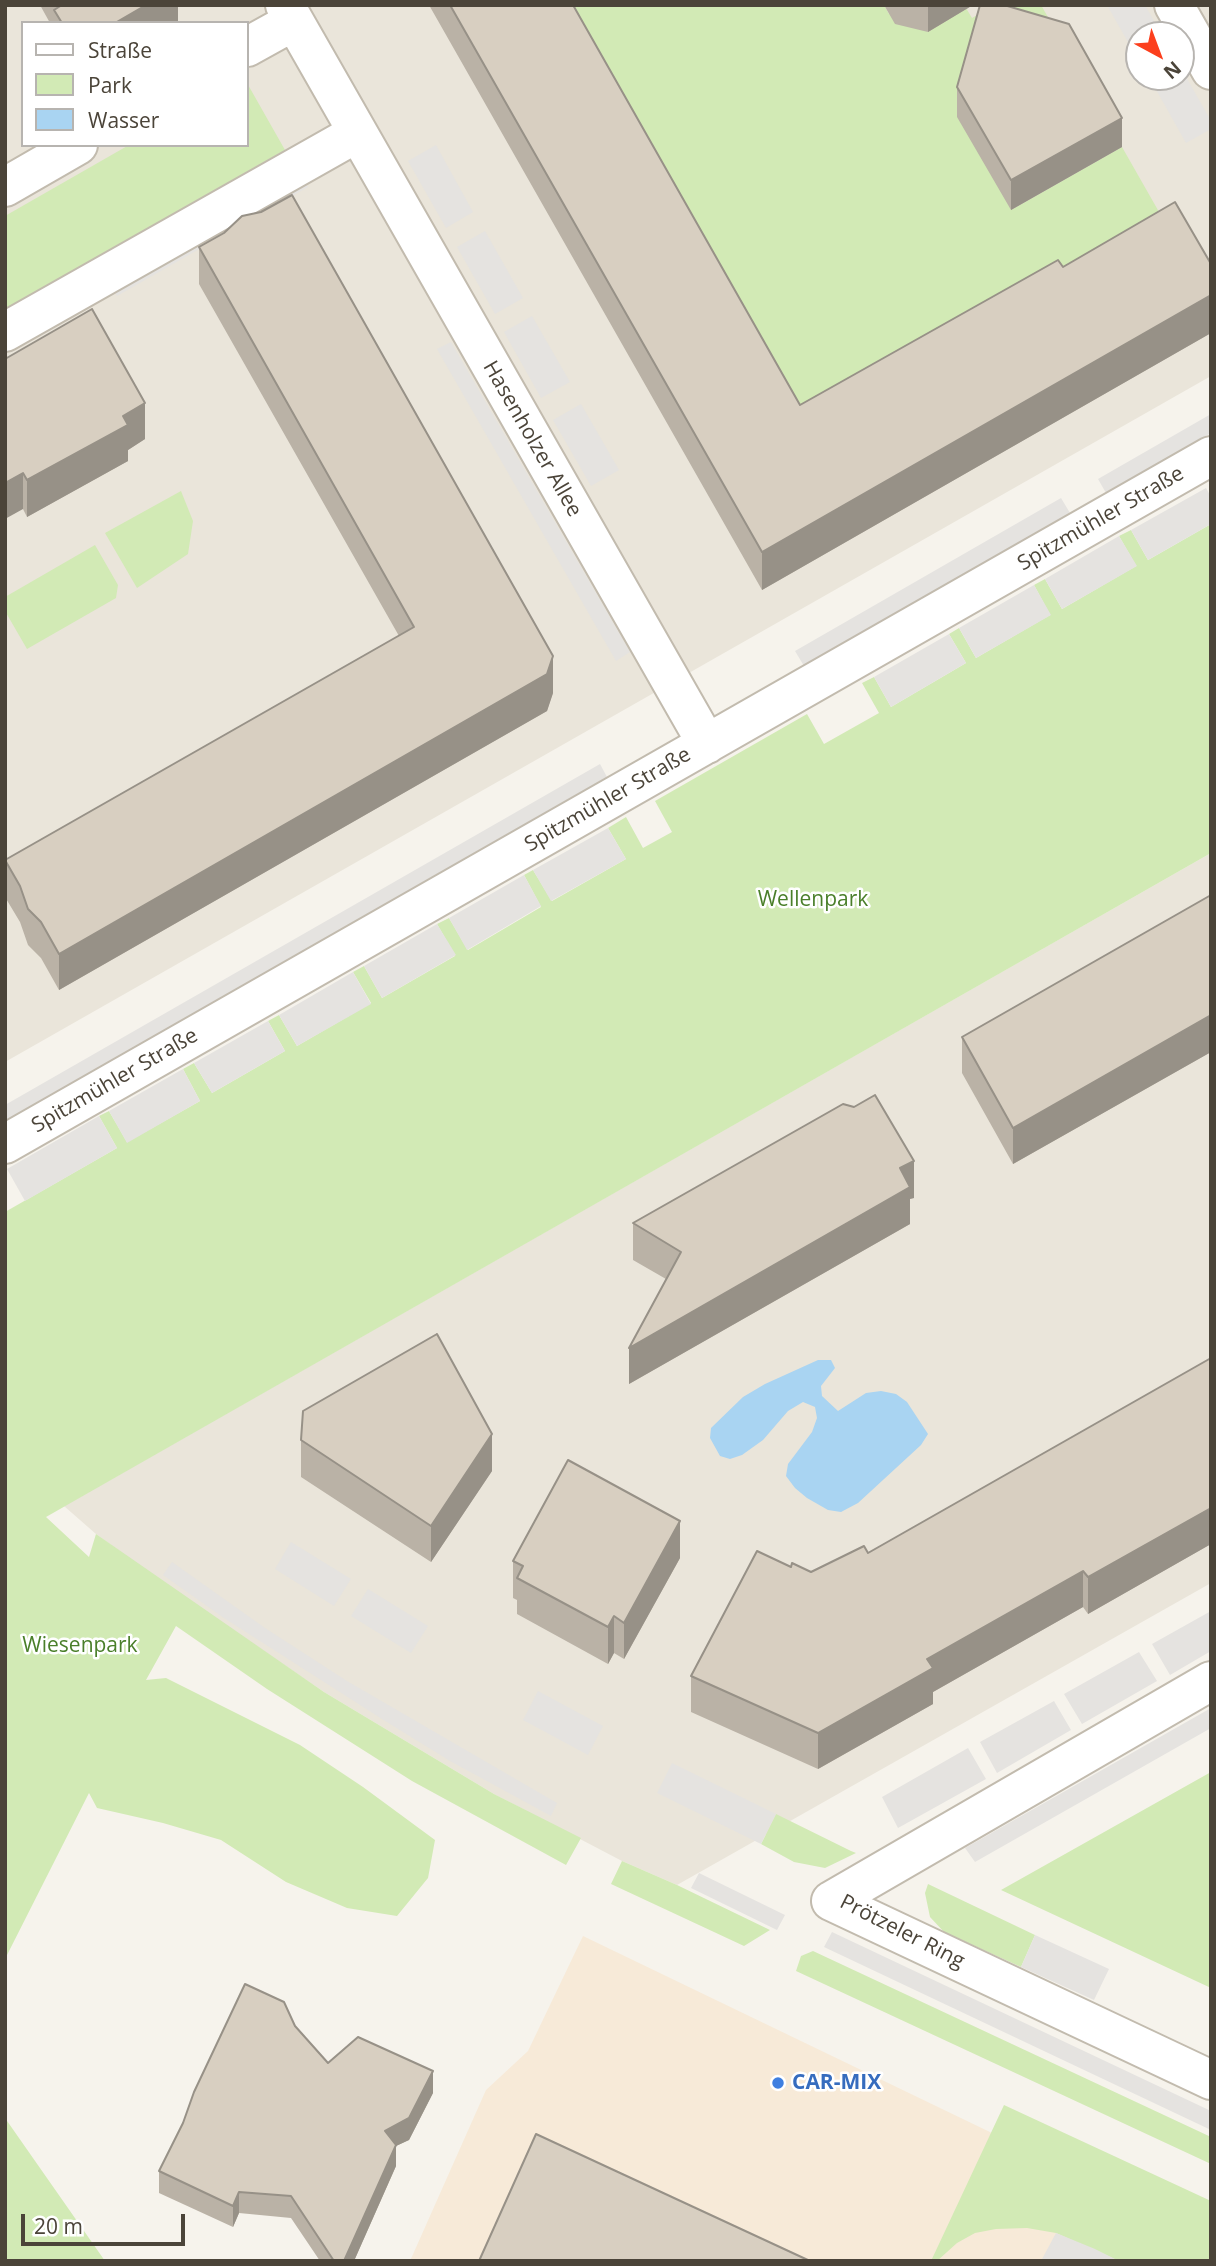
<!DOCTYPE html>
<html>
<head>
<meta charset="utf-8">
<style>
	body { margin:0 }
	#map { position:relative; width:1216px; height:2266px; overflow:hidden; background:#f6f3ec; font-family:"Open Sans",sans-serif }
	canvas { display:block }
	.frame { position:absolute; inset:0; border:7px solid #4b4439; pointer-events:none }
	.legend { position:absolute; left:21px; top:21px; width:228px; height:126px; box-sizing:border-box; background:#fff; border:2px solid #b7b4b0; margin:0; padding:9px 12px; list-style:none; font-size:21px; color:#4b4439 }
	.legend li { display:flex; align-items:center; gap:14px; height:35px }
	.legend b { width:35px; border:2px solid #b7b4b0 }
	.north { position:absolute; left:1125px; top:21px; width:70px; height:70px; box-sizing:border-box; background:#fff; border:2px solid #b7b4b0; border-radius:50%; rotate:139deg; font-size:19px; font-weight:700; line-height:28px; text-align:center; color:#4b4439 }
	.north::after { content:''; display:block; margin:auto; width:24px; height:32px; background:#fc3f1d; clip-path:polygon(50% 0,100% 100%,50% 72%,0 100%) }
	.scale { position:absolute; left:21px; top:2214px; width:164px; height:32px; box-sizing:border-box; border:4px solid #4b4439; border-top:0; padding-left:9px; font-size:21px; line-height:24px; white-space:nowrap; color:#4b4439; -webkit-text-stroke:5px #fff; paint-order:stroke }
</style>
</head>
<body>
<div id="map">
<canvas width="1216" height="2266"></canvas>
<div class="frame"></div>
<ul class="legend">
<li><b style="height:9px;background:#fff"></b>Straße</li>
<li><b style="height:19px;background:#d2eab5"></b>Park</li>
<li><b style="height:19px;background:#a9d4f2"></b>Wasser</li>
</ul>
<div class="north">N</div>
<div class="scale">20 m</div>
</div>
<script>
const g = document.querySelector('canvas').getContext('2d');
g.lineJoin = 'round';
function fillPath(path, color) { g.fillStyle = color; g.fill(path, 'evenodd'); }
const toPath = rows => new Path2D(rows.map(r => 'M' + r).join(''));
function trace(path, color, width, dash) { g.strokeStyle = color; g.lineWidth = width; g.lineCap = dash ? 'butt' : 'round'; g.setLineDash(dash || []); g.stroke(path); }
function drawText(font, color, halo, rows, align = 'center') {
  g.font = font + ' "Open Sans",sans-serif'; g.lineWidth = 5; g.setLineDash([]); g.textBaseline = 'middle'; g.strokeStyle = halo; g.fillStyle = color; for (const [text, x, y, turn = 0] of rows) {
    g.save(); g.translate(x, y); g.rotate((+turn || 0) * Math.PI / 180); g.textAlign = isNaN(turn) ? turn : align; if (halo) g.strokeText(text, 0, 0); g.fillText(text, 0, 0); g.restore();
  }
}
const residential = toPath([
	[5,5,1211,5,1211,376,5,1062],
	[23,23,247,23,247,145,23,145],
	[1139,35,1181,35,1181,77,1139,77],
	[1211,853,1211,1583,677,1885,622,1861,494,1794,324,1692,152,1575,96,1534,64,1506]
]);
const commercial = toPath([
	[583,1936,992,2133,1211,2233,1211,2261,410,2261,486,2090,528,2051]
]);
const green = toPath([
	[551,5,884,5,889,14,966,8,972,18,994,5,1041,5,1069,54,1011,210,1122,147,1175,240,800,443],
	[247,83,285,150,5,310,5,216,129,145,247,145],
	[181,491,193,521,188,554,137,588,105,533],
	[1211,524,1211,853,46,1517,89,1557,96,1534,324,1692,494,1794,581,1838,566,1865,412,1781,267,1689,176,1626,146,1680,166,1678,300,1745,363,1787,435,1840,428,1878,397,1916,347,1908,286,1882,221,1840,163,1823,97,1808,89,1793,5,1959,5,1212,117,1148,99,1116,109,1111,127,1142,200,1101,183,1069,194,1063,212,1093,285,1051,268,1021,279,1015,297,1046,371,1003,353,972,364,966,382,998,455,956,437,924,449,918,468,950,541,907,524,875,533,870,552,901,626,859,608,828,626,817,643,848,672,832,655,801,807,714,824,744,879,713,862,683,874,677,891,707,966,663,949,634,959,628,976,658,1050,615,1034,585,1045,579,1062,609,1136,566,1119,536,1131,530,1148,560],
	[95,545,118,585,116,598,27,649,5,611,5,597],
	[1211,1772,1211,1988,1001,1890],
	[776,1814,851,1851,856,1853,825,1868,794,1862,761,1844],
	[622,1861,677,1885,770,1930,744,1946,611,1884],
	[928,1884,1035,1935,1021,1967,944,1932,930,1917,925,1893],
	[813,1951,1211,2137,1211,2164,796,1971,801,1956],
	[1004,2105,1211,2201,1211,2261,1119,2261,1056,2233,1027,2228,996,2229,975,2233,957,2243,937,2261,931,2261],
	[5,2118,105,2261,5,2261]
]);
const parking = toPath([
	[1107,5,1145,5,1162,35,1139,35,1137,58],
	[1181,68,1211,121,1211,129,1186,143,1149,77,1181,77],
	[436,145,473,212,446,228,408,161],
	[301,174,308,187,117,296,110,284],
	[485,231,523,298,495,314,457,247],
	[532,316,570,382,541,398,504,332],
	[451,342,630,652,616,661,437,349],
	[581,404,619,470,591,486,553,420],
	[1211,414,1211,433,1106,493,1098,479],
	[1206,488,1211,497,1211,524,1148,560,1131,530],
	[1061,498,1070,513,804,666,795,651],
	[1119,536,1137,566,1062,609,1045,579],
	[1034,585,1051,615,976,658,959,628],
	[949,634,966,663,891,707,874,677],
	[600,764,607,777,5,1121,5,1105],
	[608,828,626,859,551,901,533,870],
	[524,875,541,906,467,950,449,918],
	[437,924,456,955,382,998,364,966],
	[353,972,371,1004,297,1046,279,1015],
	[268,1021,285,1051,212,1093,194,1063],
	[183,1069,200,1101,127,1143,109,1111],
	[99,1116,117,1148,25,1201,7,1169],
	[291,1542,351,1579,334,1606,275,1569],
	[172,1562,265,1628,347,1681,557,1803,551,1816,450,1761,382,1719,224,1618,163,1575],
	[368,1589,428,1626,411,1653,351,1616],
	[1211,1611,1211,1651,1170,1675,1152,1644],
	[1139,1652,1157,1681,1082,1724,1064,1694],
	[538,1691,603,1726,588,1755,523,1720],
	[1054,1701,1071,1730,997,1773,980,1742],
	[1211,1708,1211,1728,975,1862,965,1848],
	[968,1748,986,1779,898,1828,882,1797],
	[672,1763,776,1814,761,1844,657,1793],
	[699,1873,785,1915,777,1930,691,1888],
	[832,1932,1211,2111,1211,2130,824,1947],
	[1035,1935,1109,1969,1094,2000,1021,1967],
	[1056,2233,1095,2249,1119,2261,1041,2261]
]);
const water = toPath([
	[818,1360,831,1360,835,1368,821,1386,822,1396,838,1411,866,1393,881,1391,896,1394,907,1402,928,1434,921,1445,858,1503,841,1512,828,1510,807,1498,795,1488,786,1476,788,1464,812,1432,817,1418,815,1407,803,1402,788,1411,763,1440,742,1455,730,1459,720,1456,710,1438,711,1428,743,1397,765,1384]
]);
const minor = toPath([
	[285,5,707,744],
	[1174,5,1211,70],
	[247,47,294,21],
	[5,187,78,145],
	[5,332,357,133],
	[5,1144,1211,456],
	[831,1901,1211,1681],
	[831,1901,1211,2080]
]);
const wall = toPath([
	[40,5,178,5,178,23,50,23],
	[429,5,573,5,800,405,1063,267,1211,264,1211,333,762,590],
	[884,5,973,5,928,32,895,24],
	[957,87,1122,147,1011,210,957,117],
	[199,247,553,693,547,711,59,990,41,958,28,945,20,922,5,897,5,860,399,636,199,284],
	[5,359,145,439,128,450,128,461,27,517,23,509],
	[1211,895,1211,1052,1013,1164,962,1073,962,1037],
	[914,1198,910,1199,910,1224,629,1384,666,1279,633,1260,633,1223],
	[1211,1358,1211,1544,1088,1614,1083,1607,933,1692,933,1704,818,1769,691,1712,691,1676,791,1567,811,1572,868,1553],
	[301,1440,492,1471,431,1562,301,1477],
	[680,1558,624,1659,614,1653,608,1664,517,1614,517,1600,513,1598,513,1561],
	[295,2026,328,2063,433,2093,409,2140,396,2146,396,2166,354,2261,320,2261,291,2218,239,2213,233,2227,159,2193,159,2171,183,2123]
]);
const shadedWall = toPath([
	[146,5,178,5,178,23,115,23],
	[928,5,973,5,928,32],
	[1122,118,1122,147,1011,210,1011,180],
	[1211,295,1211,333,762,590,762,552],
	[145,403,145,439,128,450,128,461,27,517,27,480,123,416],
	[23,473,23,509,5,519,5,483],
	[553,656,553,693,547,711,59,990,59,954],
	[1211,1015,1211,1052,1013,1164,1013,1128],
	[914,1161,914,1198,910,1199,910,1224,629,1384,629,1348,900,1168],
	[492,1434,492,1471,431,1562,431,1526],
	[1211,1508,1211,1544,1088,1614,1088,1577],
	[680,1521,680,1558,624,1659,624,1623],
	[1083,1571,1083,1607,933,1692,933,1704,818,1769,818,1733,927,1659],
	[614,1616,614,1653,608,1664,608,1627],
	[433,2071,433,2093,409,2140,396,2146,396,2166,354,2261,344,2261,385,2131],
	[239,2192,239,2213,233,2227,233,2206]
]);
const building = toPath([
	[62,5,146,5,115,23,62,23,54,10,62,5],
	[450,5,573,5,800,405,1058,260,1063,267,1175,202,1211,264,1211,295,762,552,450,5],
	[980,5,1004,5,1069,24,1122,118,1011,180,957,87,980,5],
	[292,195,553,656,547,674,59,954,41,922,28,909,20,886,5,860,414,627,199,247,224,233,242,216,261,212,292,195],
	[92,309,145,403,123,416,128,425,27,480,23,473,5,483,5,359,92,309],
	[1211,895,1211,1015,1013,1128,962,1037,1211,895],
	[875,1095,914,1161,900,1168,910,1187,629,1348,681,1252,633,1223,843,1104,854,1107,875,1095],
	[437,1334,492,1434,431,1526,301,1440,303,1411,437,1334],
	[1211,1358,1211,1508,1088,1577,1083,1571,927,1659,933,1668,818,1733,691,1676,757,1551,791,1567,792,1563,811,1572,864,1546,868,1553,1211,1358],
	[568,1460,680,1521,624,1623,614,1616,608,1627,517,1578,523,1566,513,1561,568,1460],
	[245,1984,284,2002,295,2026,328,2063,358,2037,433,2071,409,2118,385,2131,396,2145,344,2261,334,2261,291,2196,239,2192,233,2206,159,2171,183,2123,194,2092,245,1984],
	[536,2134,810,2261,479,2261,536,2134]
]);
const markers = [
	[778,2083,7,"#3f7fe0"]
];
const streetNames = [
	["Hasenholzer Allee",532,439,60],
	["Spitzmühler Straße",1101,519,-30],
	["Spitzmühler Straße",608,800,-30],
	["Spitzmühler Straße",115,1081,-30],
	["Prötzeler Ring",902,1932,27]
];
const parkNames = [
	["Wellenpark",813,900],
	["Wiesenpark",80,1646]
];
const shopNames = [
	["CAR-MIX",792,2083]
];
fillPath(residential, '#eae5da');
fillPath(commercial, '#f7ead8');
fillPath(green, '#d2eab5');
fillPath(parking, '#e5e3e0');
fillPath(water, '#a9d4f2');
trace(minor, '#c2bbae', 42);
trace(minor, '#fff', 38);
fillPath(wall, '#bab2a6');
fillPath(shadedWall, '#979187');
fillPath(building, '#d8cfc1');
trace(building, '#979187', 2);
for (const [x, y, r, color] of markers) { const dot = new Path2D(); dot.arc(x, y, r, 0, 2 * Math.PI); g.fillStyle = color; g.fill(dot); trace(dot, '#fff', 2.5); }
drawText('21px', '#4b4439', '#fff', streetNames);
drawText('21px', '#4a7f2a', '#fff', parkNames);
drawText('bold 21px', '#366cbe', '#fff', shopNames, 'left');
</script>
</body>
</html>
